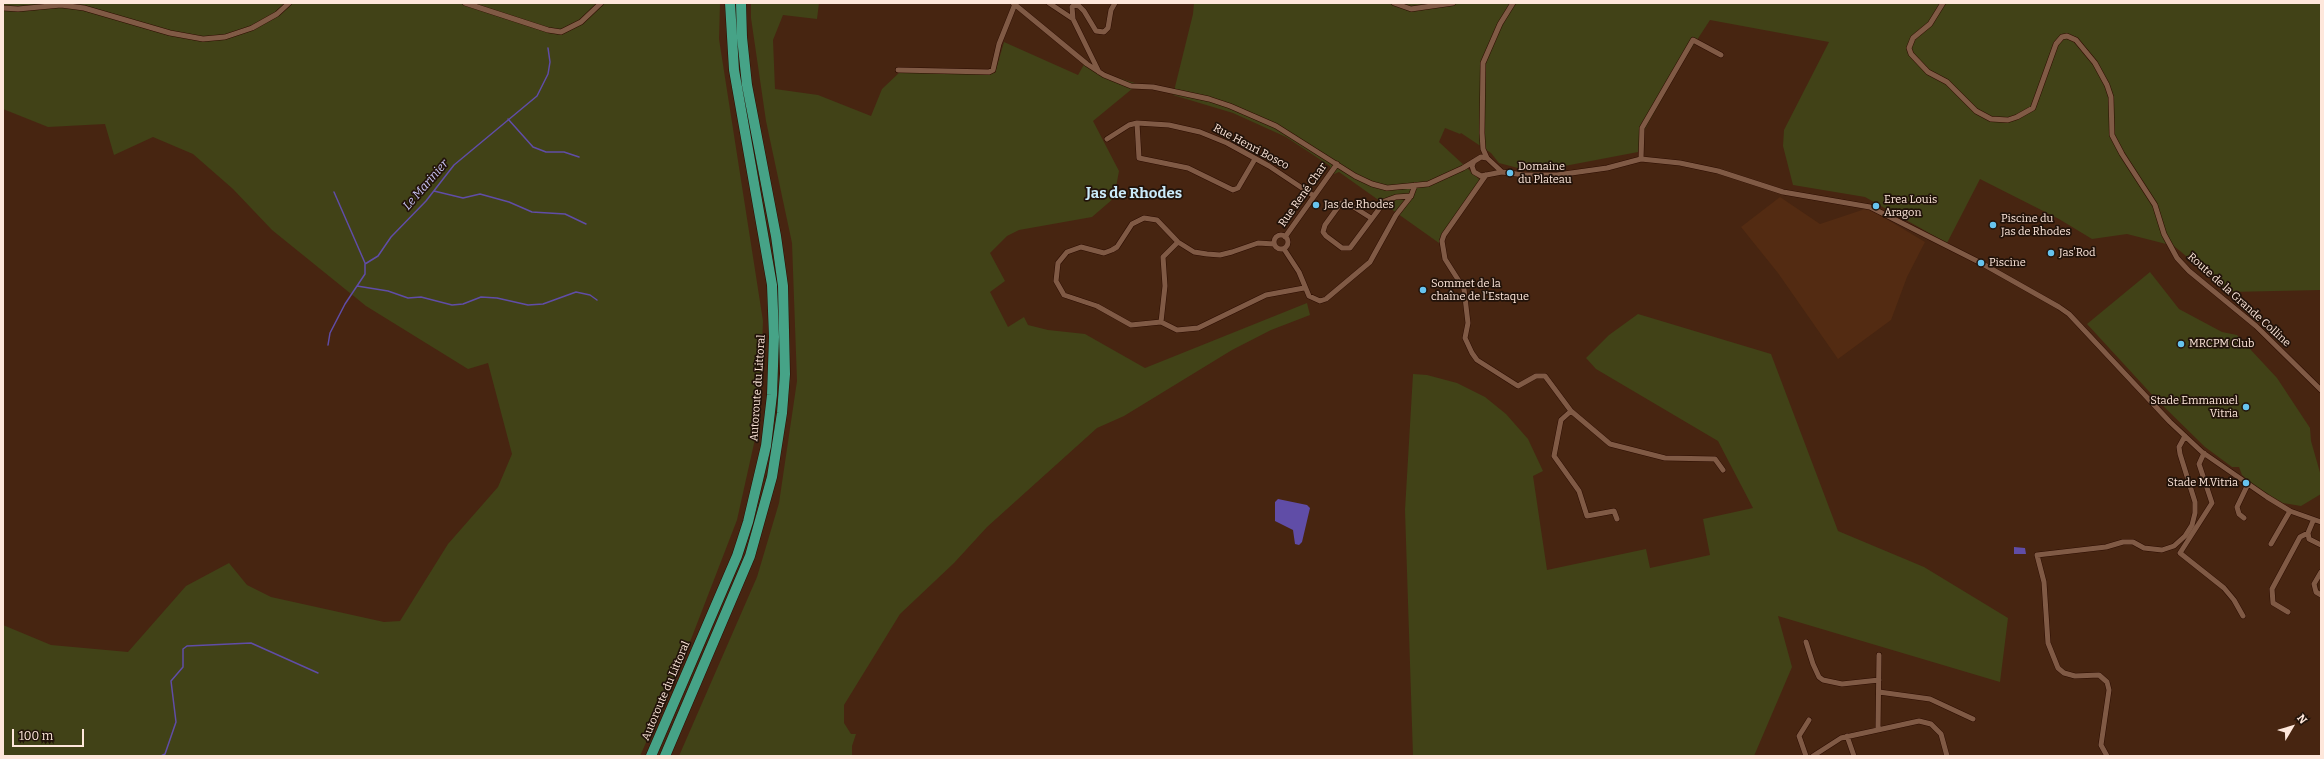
<!DOCTYPE html>
<html>
<head>
<meta charset="utf-8">
<style>
	body { margin:0 }
	#map { position:relative; width:2324px; height:759px; overflow:hidden; background:#472511; font-family:Bitter,serif }
	canvas { display:block }
	.frame { position:absolute; inset:0; border:4px solid #fee7db; pointer-events:none }
	.north { position:absolute; left:2272px; top:707px; width:40px; height:40px; -webkit-text-stroke:3px #22130a; paint-order:stroke; rotate:52deg; font-size:11px; font-weight:700; line-height:16px; text-align:center; color:#fee7db }
	.north::after { content:''; display:block; margin:auto; width:14px; height:18px; background:#fee7db; clip-path:polygon(50% 0,100% 100%,50% 72%,0 100%) }
	.scale { position:absolute; left:12px; top:729px; width:72px; height:18px; box-sizing:border-box; border:2px solid #fee7db; border-top:0; padding-left:5px; font-size:12px; line-height:14px; white-space:nowrap; color:#fee7db; -webkit-text-stroke:3px #22130a; paint-order:stroke }
</style>
</head>
<body>
<div id="map">
<canvas width="2324" height="759"></canvas>
<div class="frame"></div>
<div class="north">N</div>
<div class="scale">100 m</div>
</div>
<script>
const g = document.querySelector('canvas').getContext('2d');
g.lineJoin = 'round';
function fillPath(path, color) { g.fillStyle = color; g.fill(path, 'evenodd'); }
const toPath = rows => new Path2D(rows.map(r => 'M' + r).join(''));
function trace(path, color, width, dash) { g.strokeStyle = color; g.lineWidth = width; g.lineCap = dash ? 'butt' : 'round'; g.setLineDash(dash || []); g.stroke(path); }
function drawText(font, color, halo, rows, align = 'center') {
  g.font = font + ' Bitter,serif'; g.lineWidth = 3.5; g.setLineDash([]); g.textBaseline = 'middle'; g.strokeStyle = halo; g.fillStyle = color; for (const [text, x, y, turn = 0] of rows) {
    g.save(); g.translate(x, y); g.rotate((+turn || 0) * Math.PI / 180); g.textAlign = isNaN(turn) ? turn : align; if (halo) g.strokeText(text, 0, 0); g.fillText(text, 0, 0); g.restore();
  }
}
const built = toPath([
	[1780,197,1820,224,1868,208,1925,242,1907,277,1891,320,1838,359,1778,273,1741,227]
]);
const green = toPath([
	[3,3,720,3,719,39,763,321,759,421,737,520,683,660,640,756,3,756,3,625,51,645,128,652,186,586,229,563,247,585,271,597,384,622,400,621,448,544,498,487,512,454,488,363,468,369,366,306,272,230,233,189,193,154,153,137,114,155,105,124,48,127,3,109],
	[751,3,819,3,817,19,783,15,773,40,775,89,818,95,871,116,882,89,900,72,995,73,1004,42,1078,75,1086,61,1103,73,1138,84,1093,121,1119,171,1114,198,1092,217,1019,230,1007,236,990,253,1005,281,990,292,1008,327,1024,317,1028,325,1048,330,1085,334,1145,368,1307,303,1310,315,1271,330,1232,350,1124,416,1097,428,987,527,954,563,900,614,844,705,844,723,851,734,856,734,852,746,852,756,679,756,757,577,779,503,797,381,792,243,766,121,751,18],
	[1194,3,2321,3,2321,290,2229,292,2174,246,2127,234,2092,239,2059,219,1980,179,1947,243,1865,197,1793,185,1783,146,1784,130,1829,42,1710,20,1682,63,1642,135,1638,152,1533,172,1499,163,1491,153,1461,133,1460,134,1445,128,1439,142,1481,181,1439,243,1339,172,1334,174,1330,171,1330,166,1286,137,1233,113,1173,95,1193,14],
	[2150,272,2179,309,2222,332,2237,335,2277,378,2310,428,2311,441,2321,476,2321,494,2301,506,2283,503,2256,487,2242,475,2239,467,2232,467,2205,447,2156,399,2087,324],
	[1638,314,1771,354,1838,531,1924,567,2008,618,2000,682,1778,616,1792,667,1754,756,1413,756,1405,510,1413,374,1427,375,1457,383,1485,397,1506,414,1528,439,1543,471,1533,476,1547,570,1646,549,1650,568,1710,555,1703,519,1753,508,1718,441,1596,369,1586,358,1609,335]
]);
const water = toPath([
	[1278,499,1307,505,1310,508,1302,542,1299,545,1295,544,1293,530,1275,521,1275,502],
	[2014,547,2025,548,2026,554,2014,554]
]);
const stream = toPath([
	[508,119,533,147,546,152,564,152,579,157],
	[434,191,463,198,480,194,509,202,532,212,565,214,586,224],
	[334,192,365,263],
	[357,286,388,291,408,298,421,297,452,305,463,304,481,297,497,298,528,305,543,304,576,292,590,295,597,300],
	[328,345,330,333,345,304,365,274,365,264,378,256,391,237,426,201,454,165,537,96,548,74,550,62,548,48],
	[161,756,165,754,176,722,171,681,183,667,183,649,187,646,251,643,318,673]
]);
const minor = toPath([
	[465,3,548,30,561,32,581,22,601,3],
	[1013,3,1087,64,1104,75,1131,86,1153,87,1209,99,1230,106,1276,126,1355,176,1372,184,1387,188,1428,184,1463,168,1481,157,1487,158,1502,172],
	[1049,3,1073,19],
	[1394,3,1411,9,1453,3],
	[1943,3,1930,24,1913,38,1909,48,1911,54,1928,72,1947,82,1976,111,1991,119,2008,120,2017,117,2033,108,2056,44,2062,37,2067,36,2076,40,2095,63,2107,85,2111,97,2112,135,2122,154,2155,205,2164,234,2177,258,2189,271,2256,326,2321,390],
	[3,8,18,9,61,5,84,8,170,33,203,39,225,37,252,28,277,14,289,3],
	[898,70,989,72,993,70,999,44,1015,4],
	[1099,72,1073,19,1072,7,1074,5,1079,6,1084,11,1096,31,1104,32,1108,28,1111,10,1115,3],
	[1137,123,1139,158,1188,168,1233,190,1238,188,1255,159],
	[1107,139,1129,125,1137,123,1169,125,1200,132,1227,143,1269,166,1314,196],
	[1487,158,1483,149,1482,133,1483,63,1500,24,1513,3],
	[1641,159,1642,128,1693,40,1721,55],
	[1474,161,1472,166,1474,172,1481,176,1502,172,1524,175,1557,175,1607,168,1641,159,1680,163,1718,171,1783,192,1870,207,1981,263,2059,307,2069,314,2170,422,2202,452,2267,497,2290,511,2321,522],
	[1486,175,1444,235,1442,241,1445,259,1464,289,1468,323,1465,338,1472,353,1477,360,1518,386,1536,376,1545,376,1571,411,1610,444,1665,458,1715,459,1723,470],
	[1371,218,1349,204,1341,203,1325,225,1323,232,1326,236,1342,248,1350,248,1385,201,1396,197,1411,196],
	'1274 242a7 7 0 1 1 14 0a7 7 0 1 1-14 0Z',
	[1285,237,1337,164],
	[1274,244,1258,243,1232,252,1220,255,1207,254,1194,252,1178,242,1157,220,1144,218,1132,224,1117,247,1112,250,1104,253,1081,247,1067,252,1058,263,1056,281,1064,295,1097,306,1131,325,1161,322,1177,330,1198,328,1266,295,1304,288],
	[1284,249,1299,272,1309,296,1320,301,1326,299,1370,262,1396,215,1411,196,1415,185],
	[1161,322,1165,286,1163,257,1178,242],
	[1571,411,1561,420,1554,456,1579,491,1587,516,1614,511,1617,519],
	[2204,453,2199,464,2212,503,2180,553,2224,588,2234,600,2243,616],
	[2244,518,2239,514,2237,507,2248,484],
	[2313,521,2308,533,2309,539,2321,545],
	[2271,544,2290,511],
	[2321,572,2314,584,2316,592,2321,595],
	[2288,612,2273,603,2272,589,2300,537,2308,533],
	[1806,642,1813,664,1819,677,1823,680,1842,684,1879,680],
	[1879,692,1930,699,1973,719],
	[1878,729,1879,655],
	[1847,736,1854,756],
	[1806,756,1799,736,1809,720],
	[1813,756,1841,738,1919,721,1931,724,1941,734,1947,756],
	[2107,756,2101,745,2109,690,2107,682,2099,675,2075,676,2064,673,2058,668,2048,643,2044,582,2037,555,2106,547,2123,542,2133,542,2144,548,2162,550,2174,546,2185,536,2192,525,2195,513,2195,502,2180,454,2179,447,2185,436]
]);
const motorway = toPath([
	[651,756,737,556,748,522,766,446,772,395,774,337,772,285,734,70,730,3],
	[665,756,750,556,772,477,782,413,785,374,783,286,776,236,747,85,742,37,741,3]
]);
const markers = [
	[1510,173,4,"#67c4ef"],
	[1316,205,4,"#67c4ef"],
	[1876,206,4,"#67c4ef"],
	[1993,225,4,"#67c4ef"],
	[2051,253,4,"#67c4ef"],
	[1981,263,4,"#67c4ef"],
	[1423,290,4,"#67c4ef"],
	[2181,344,4,"#67c4ef"],
	[2246,407,4,"#67c4ef"],
	[2246,483,4,"#67c4ef"]
];
const streetNames = [
	["Rue Henri Bosco",1251,147,28],
	["Rue René Char",1303,195,-55],
	["Route de la Grande Colline",2239,300,42],
	["Autoroute du Littoral",758,388,-86],
	["Autoroute du Littoral",666,691,-67]
];
const poiNames = [
	["Domaine",1518,167],
	["du Plateau",1518,180],
	["Erea Louis",1884,200],
	["Aragon",1884,213],
	["Jas de Rhodes",1324,205],
	["Piscine du",2001,219],
	["Jas de Rhodes",2001,232],
	["Jas'Rod",2059,253],
	["Piscine",1989,263],
	["Sommet de la",1431,284],
	["chaîne de l'Estaque",1431,297],
	["MRCPM Club",2189,344],
	["Stade Emmanuel",2238,401,"right"],
	["Vitria",2238,414,"right"],
	["Stade M.Vitria",2238,483,"right"]
];
const waterNames = [
	["Le Marinier",426,185,-49]
];
const districtNames = [
	["Jas de Rhodes",1134,194]
];
fillPath(built, '#532b12');
fillPath(green, '#414217');
fillPath(water, '#604da7');
trace(stream, '#604da7', 1.5);
trace(minor, '#2c0d00', 6);
trace(motorway, '#2c0d00', 11);
trace(minor, '#805a45', 5);
trace(motorway, '#46a387', 10);
for (const [x, y, r, color] of markers) { const dot = new Path2D(); dot.arc(x, y, r, 0, 2 * Math.PI); g.fillStyle = color; g.fill(dot); trace(dot, '#22130a', 1.5); }
drawText('11px', '#fee7db', '#22130a', streetNames);
drawText('11px', '#fee7db', '#22130a', poiNames, 'left');
drawText('italic 12px', '#c6c0f1', '#22130a', waterNames);
drawText('bold 15px', '#caeafa', '#22130a', districtNames);
</script>
</body>
</html>
